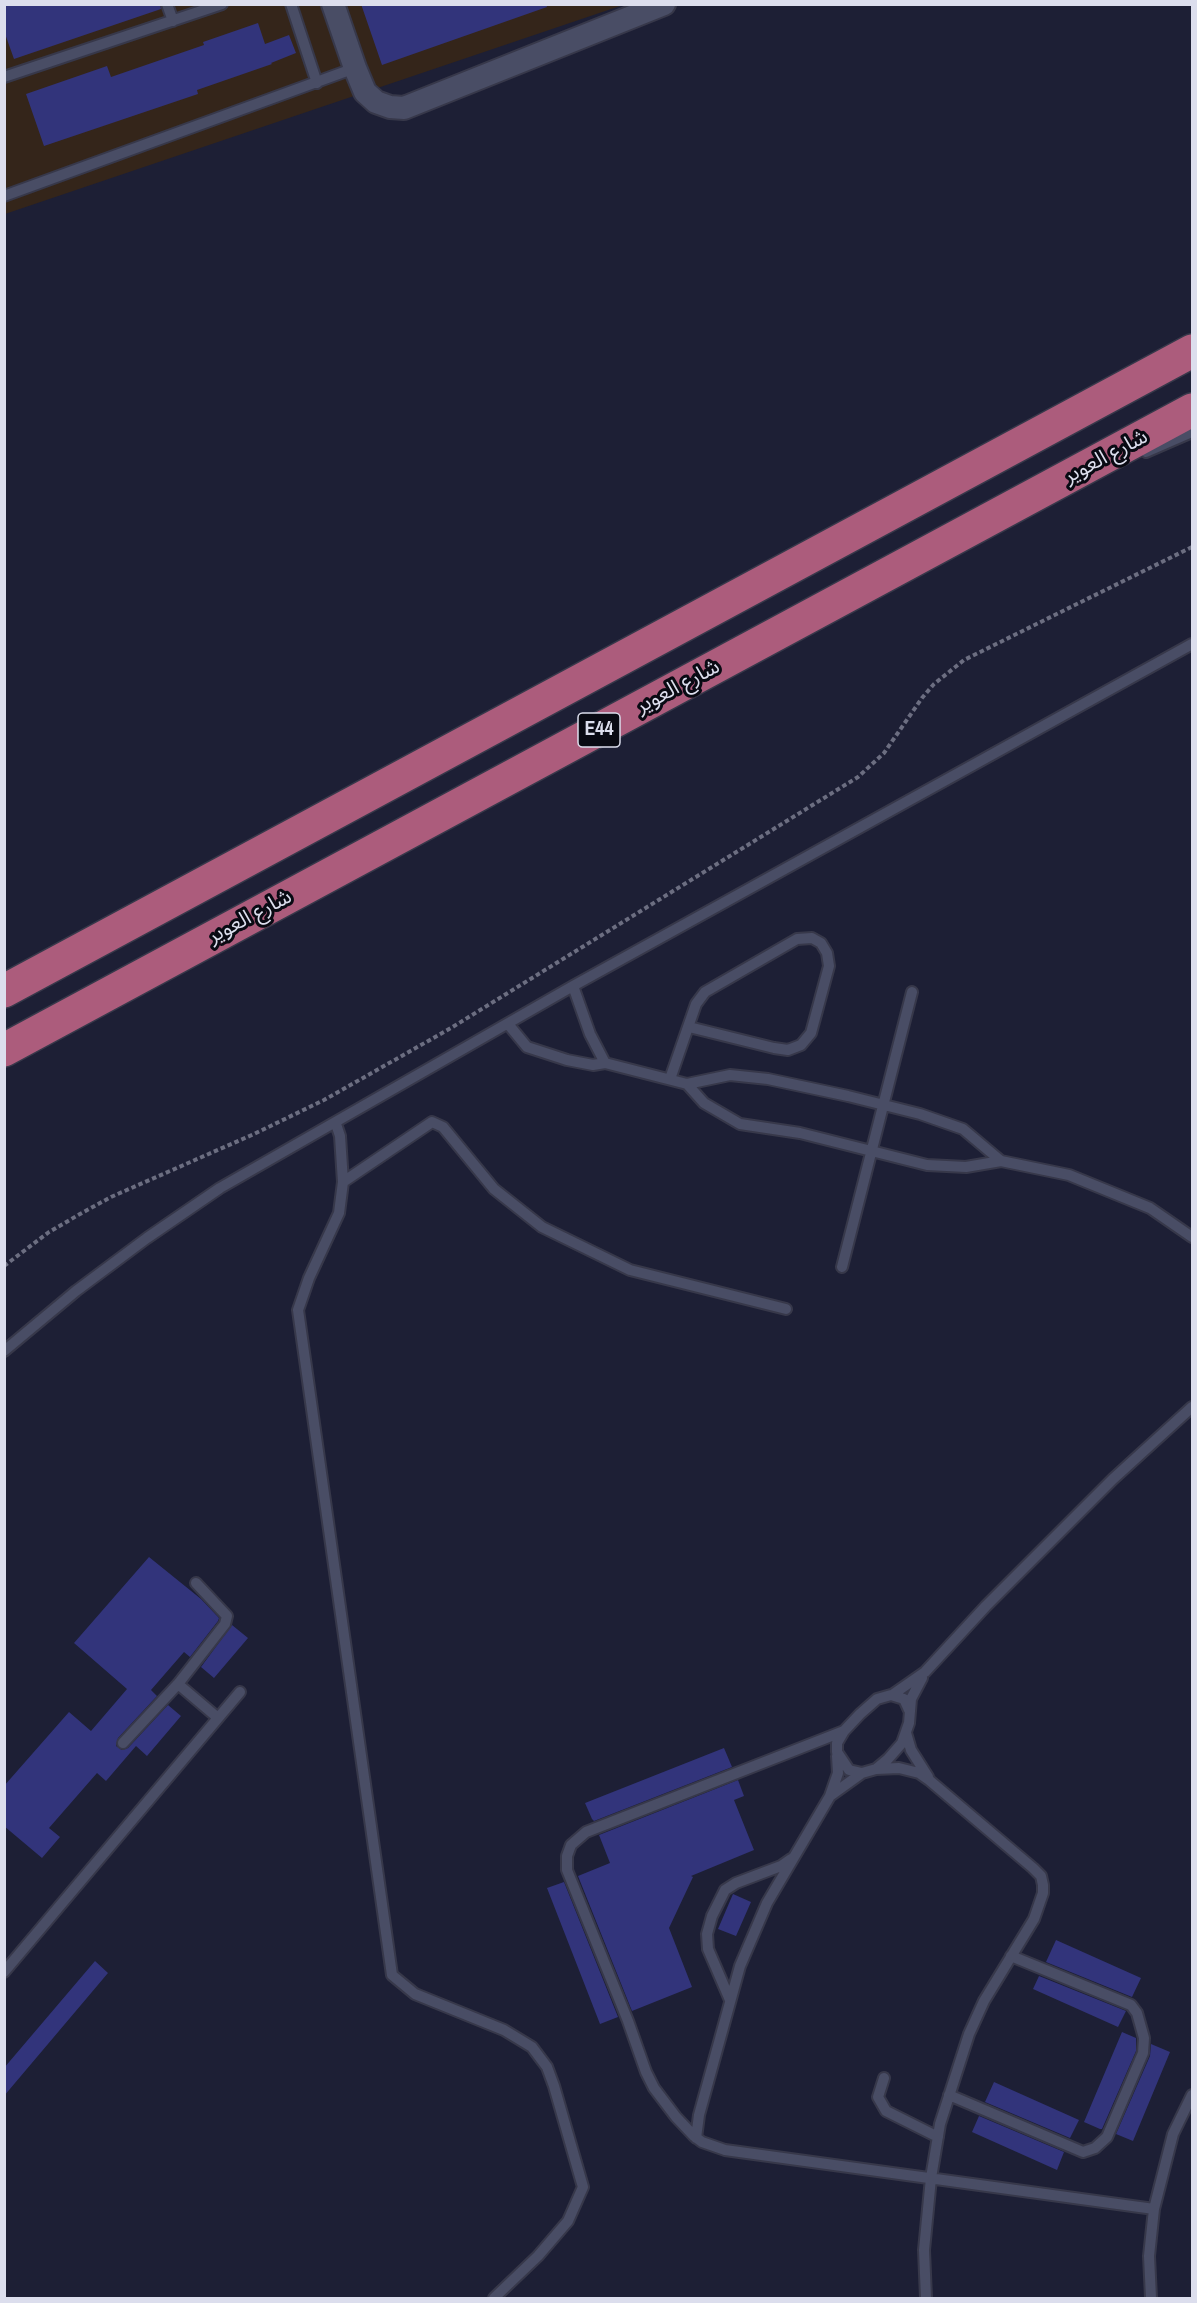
<!DOCTYPE html>
<html>
<head>
<meta charset="utf-8">
<style>
	body { margin:0 }
	#map { position:relative; width:1197px; height:2303px; overflow:hidden; background:#1d1f35; font-family:"Archivo Narrow",sans-serif }
	canvas { display:block }
	.frame { position:absolute; inset:0; border:6px solid #dcdeed; pointer-events:none }
</style>
</head>
<body>
<div id="map">
<canvas width="1197" height="2303"></canvas>
<div class="frame"></div>
</div>
<script>
const g = document.querySelector('canvas').getContext('2d');
g.lineJoin = 'round';
function fillPath(path, color) { g.fillStyle = color; g.fill(path, 'evenodd'); }
const toPath = rows => new Path2D(rows.map(r => 'M' + r).join(''));
function trace(path, color, width, dash) { g.strokeStyle = color; g.lineWidth = width; g.lineCap = dash ? 'butt' : 'round'; g.setLineDash(dash || []); g.stroke(path); }
function drawText(font, color, halo, rows, align = 'center') {
  g.font = font + ' "Archivo Narrow","Noto Sans Arabic",sans-serif'; g.lineWidth = 6; g.setLineDash([]); g.textBaseline = 'middle'; g.strokeStyle = halo; g.fillStyle = color; for (const [text, x, y, turn = 0] of rows) {
    g.save(); g.translate(x, y); g.rotate((+turn || 0) * Math.PI / 180); g.textAlign = isNaN(turn) ? turn : align; if (halo) g.strokeText(text, 0, 0); g.fillText(text, 0, 0); g.restore();
  }
}
const industrial = toPath([
	[5,4,623,5,5,214]
]);
const building = toPath([
	[4,4,160,4,161,9,14,59,4,31],
	[361,4,546,4,547,7,382,65],
	[258,23,265,44,289,35,296,53,271,63,272,64,197,90,198,94,44,146,26,94,107,66,111,77,204,45,203,42],
	[149,1557,201,1599,219,1618,218,1621,190,1657,184,1652,151,1690,157,1696,118,1738,116,1746,122,1750,128,1748,168,1705,181,1716,147,1756,136,1746,106,1781,97,1773,49,1828,60,1837,42,1858,4,1826,4,1786,69,1712,91,1731,127,1689,74,1643],
	[232,1625,248,1638,214,1678,201,1667],
	[724,1748,732,1767,594,1821,592,1819,585,1803],
	[738,1780,744,1796,734,1800,754,1850,691,1876,693,1877,669,1928,692,1987,632,2011,578,1876,610,1863,599,1835],
	[564,1882,618,2017,600,2024,547,1888],
	[733,1894,751,1902,736,1936,718,1929],
	[1056,1940,1141,1978,1132,1997,1046,1962],
	[95,1961,108,1973,4,2096,4,2068],
	[1039,1976,1126,2011,1118,2027,1033,1989],
	[1122,2032,1136,2038,1136,2051,1102,2129,1100,2129,1084,2122],
	[1151,2044,1170,2052,1133,2141,1116,2134,1150,2056],
	[994,2082,1079,2120,1070,2138,985,2102],
	[979,2116,1064,2152,1057,2170,972,2132]
]);
const path = toPath([
	[4,1266,49,1232,80,1214,111,1197,254,1134,324,1100,451,1028,858,777,884,753,922,698,934,684,964,660,1192,547]
]);
const service = toPath([
	[167,4,173,21],
	[291,4,317,83],
	[4,77,222,4],
	[4,196,355,68],
	[1146,452,1192,432],
	[573,986,590,1034,605,1063],
	[508,1024,527,1047,567,1060,593,1065,605,1063,687,1084],
	[670,1079,696,1004,705,992,797,939,812,938,821,943,827,953,829,966,811,1033,801,1045,788,1050,774,1048,689,1027],
	[336,1124,340,1136,343,1182,339,1213,309,1278,298,1310,392,1975,415,1994,504,2030,532,2047,547,2067,554,2086,583,2187,568,2221,538,2256,494,2298],
	[1001,1161,963,1129,920,1114,848,1096,768,1079,730,1075,687,1084,704,1103,740,1124,800,1133,927,1165,966,1167,1001,1161,1069,1175,1150,1208,1192,1237],
	[343,1182,432,1122,443,1127,494,1189,542,1227,630,1270,786,1309],
	[842,1267,912,992],
	[4,1351,76,1291,147,1238,220,1188,573,986,1192,644],
	[178,1684,218,1718],
	[892,1695,925,1672,986,1606,1113,1479,1192,1407],
	[909,1710,904,1699,891,1695,877,1699,860,1714,844,1731,837,1743,837,1752,849,1770,862,1773,876,1769,888,1759,902,1743,909,1723,911,1699,922,1678],
	[844,1731,586,1832,571,1845,567,1856,567,1870,628,2021,646,2072,654,2088,676,2117,694,2136,702,2142,725,2150,1154,2209],
	[906,1733,911,1750,928,1777],
	[123,1743,178,1684,225,1624,227,1616,196,1583],
	[876,1769,899,1768,919,1773,929,1780,1033,1868,1041,1876,1043,1885,1043,1893,1034,1919,984,2001,969,2034,940,2124,931,2178,924,2250,926,2298],
	[830,1796,838,1773,837,1756],
	[4,1972,240,1692],
	[730,2000,708,1949,707,1934,712,1916,725,1890,736,1883,781,1866,791,1859],
	[884,2078,878,2097,886,2111,938,2137],
	[949,2095,1083,2152,1095,2148,1107,2137,1143,2053,1144,2038,1137,2013,1131,2005,1011,1956],
	[696,2138,699,2115,740,1966,767,1903,830,1796,862,1773],
	[1151,2298,1149,2256,1154,2209,1173,2134,1192,2095]
]);
const minor = toPath([
	[333,4,355,68,365,92,376,102,390,107,404,108,664,4]
]);
const trunk = toPath([
	[4,991,1192,351],
	[4,1050,1192,410]
]);
const shields = [
	[599,730,42]
];
const shieldNames = [
	["E44",599,730]
];
const streetNames = [
	["شارع العوير",1106,457,-28],
	["شارع العوير",678,687,-28],
	["شارع العوير",250,917,-28]
];
fillPath(industrial, '#34251a');
fillPath(building, '#32347b');
trace(service, '#37384a', 14);
trace(minor, '#37384a', 26);
trace(trunk, '#37384a', 36);
trace(path, '#6c6e81', 4, [4.5, 3]);
trace(service, '#494d65', 10);
trace(minor, '#494d65', 22);
trace(trunk, '#ac5c7c', 33);
for (const [x, y, w] of shields) { const box = new Path2D(); box.roundRect(x - w / 2, y - 17, w, 34, 4.5); g.fillStyle = '#090a13'; g.fill(box); trace(box, '#dcdeed', 1.5); }
drawText('bold 20px', '#dcdeed', null, shieldNames);
drawText('21px', '#dcdeed', '#090a13', streetNames);
</script>
</body>
</html>
